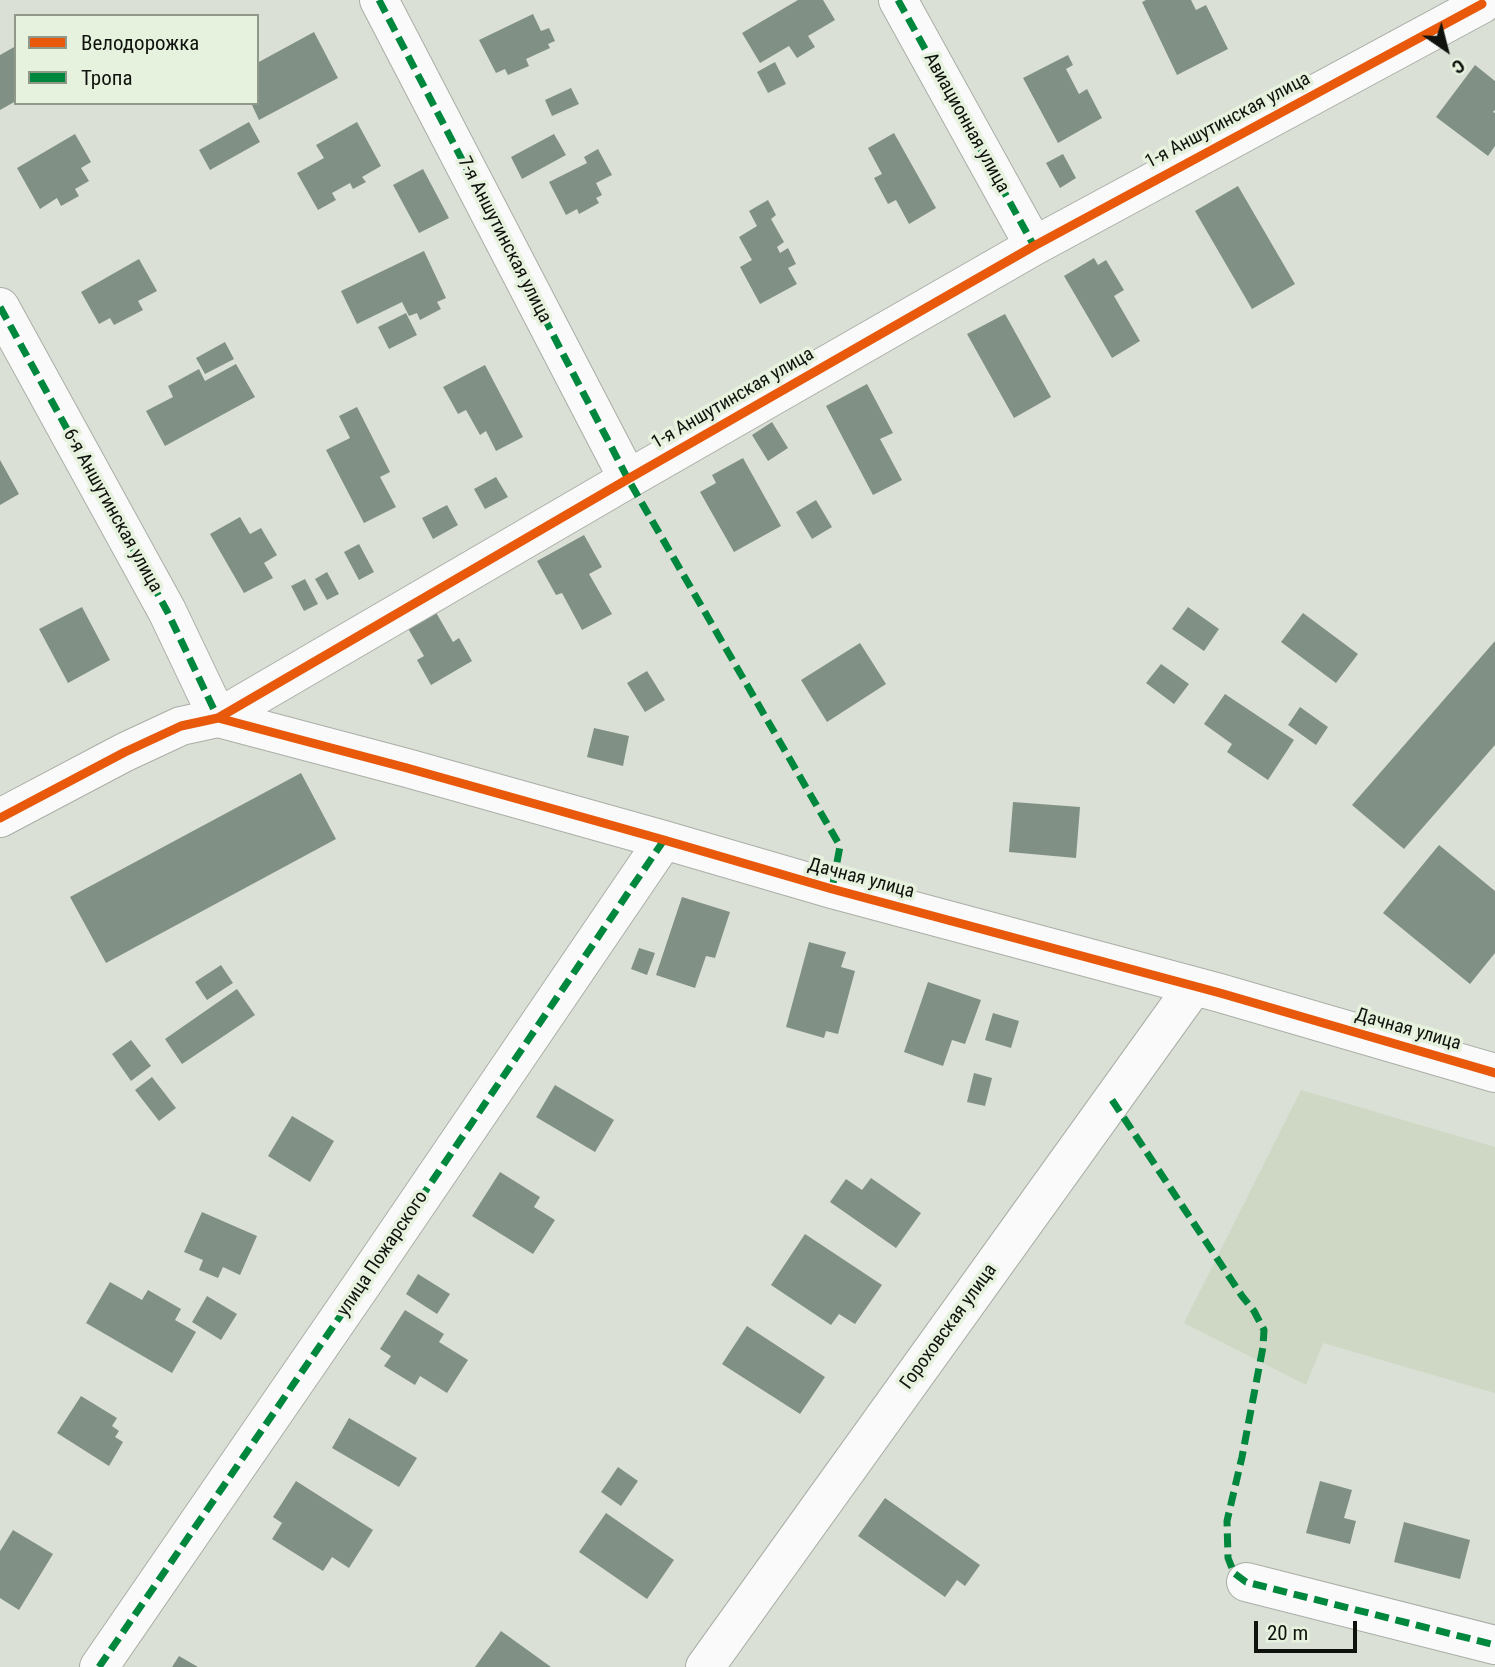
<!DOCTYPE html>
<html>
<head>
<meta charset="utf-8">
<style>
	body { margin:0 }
	#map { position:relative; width:1495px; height:1667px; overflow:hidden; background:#dae0d5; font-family:"Roboto Condensed",sans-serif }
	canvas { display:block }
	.legend { position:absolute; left:14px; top:14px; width:245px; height:91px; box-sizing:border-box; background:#e6f1de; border:2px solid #90988a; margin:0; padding:9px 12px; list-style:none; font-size:21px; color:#10130d }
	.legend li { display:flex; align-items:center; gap:14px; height:35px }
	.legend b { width:35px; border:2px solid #90988a }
	.north { position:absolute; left:1411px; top:14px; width:70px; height:70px; -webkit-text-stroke:5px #e6f1de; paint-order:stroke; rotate:145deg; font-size:19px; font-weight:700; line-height:28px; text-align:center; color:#10130d }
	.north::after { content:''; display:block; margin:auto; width:24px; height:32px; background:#10130d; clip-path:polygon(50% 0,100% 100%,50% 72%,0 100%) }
	.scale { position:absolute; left:1254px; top:1621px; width:103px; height:32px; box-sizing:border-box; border:4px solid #10130d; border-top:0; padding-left:9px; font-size:21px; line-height:24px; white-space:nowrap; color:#10130d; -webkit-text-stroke:5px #e6f1de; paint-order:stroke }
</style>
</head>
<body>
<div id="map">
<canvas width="1495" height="1667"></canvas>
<ul class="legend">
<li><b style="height:9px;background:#e8590c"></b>Велодорожка</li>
<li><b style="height:9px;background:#00873e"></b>Тропа</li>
</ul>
<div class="north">С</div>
<div class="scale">20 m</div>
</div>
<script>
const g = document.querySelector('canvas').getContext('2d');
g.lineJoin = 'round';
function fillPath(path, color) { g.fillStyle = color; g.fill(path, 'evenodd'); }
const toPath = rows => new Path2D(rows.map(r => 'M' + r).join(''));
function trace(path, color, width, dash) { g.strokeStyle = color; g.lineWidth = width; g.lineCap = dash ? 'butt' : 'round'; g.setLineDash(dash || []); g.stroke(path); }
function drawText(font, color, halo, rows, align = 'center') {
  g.font = font + ' "Roboto Condensed",sans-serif'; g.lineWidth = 7; g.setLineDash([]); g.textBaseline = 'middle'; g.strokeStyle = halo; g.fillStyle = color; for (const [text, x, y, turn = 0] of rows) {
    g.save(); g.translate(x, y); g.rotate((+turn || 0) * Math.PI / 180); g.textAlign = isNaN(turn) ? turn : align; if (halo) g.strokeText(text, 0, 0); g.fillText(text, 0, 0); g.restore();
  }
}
const built = toPath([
	[1301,1090,1495,1147,1495,1393,1323,1343,1306,1385,1184,1323]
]);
const building = toPath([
	[798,0,823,0,835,20,808,36,815,47,797,58,789,46,760,63,742,33],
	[1146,0,1191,0,1196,10,1206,5,1228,49,1177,75,1142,2],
	[533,14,541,31,549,28,555,41,548,44,550,48,526,59,529,66,508,75,505,69,496,73,479,40],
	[314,32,338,78,259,120,251,103,257,103,257,63],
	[16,46,16,101,0,110,0,55],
	[1068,55,1073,65,1066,69,1079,94,1087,89,1102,118,1058,143,1023,78],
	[775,62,786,84,768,93,757,72],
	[1475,65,1495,81,1495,110,1493,112,1495,113,1495,146,1488,156,1436,117],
	[571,88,579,104,552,116,545,100],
	[249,122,260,142,210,170,199,150],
	[357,122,381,166,362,177,366,182,353,189,350,183,332,193,336,200,318,210,297,173,324,158,316,145],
	[894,133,936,208,909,224,896,200,888,204,874,178,882,174,868,148],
	[75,134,91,162,81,168,89,181,75,189,79,196,61,206,57,198,40,209,17,168],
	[554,134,566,155,522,179,511,157],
	[598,149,612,175,596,183,602,195,596,198,599,203,579,214,577,209,566,215,549,182,587,163,584,157],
	[1063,154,1076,178,1060,188,1046,163],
	[423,169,449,218,419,233,393,185],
	[1238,186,1295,284,1252,309,1195,211],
	[768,200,776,215,771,219,784,242,777,247,780,253,788,248,796,264,788,268,797,284,760,304,740,267,752,260,739,237,757,226,749,211],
	[424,251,446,298,437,302,441,309,420,320,417,313,409,316,402,302,357,324,341,291],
	[1094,258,1098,265,1106,260,1124,290,1114,296,1140,341,1112,358,1064,276],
	[139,259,157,291,138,301,143,310,114,325,110,318,99,324,81,292],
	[406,313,417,335,389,349,378,327],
	[1005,314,1051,397,1014,418,967,334],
	[225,342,234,359,205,374,196,358],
	[236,364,255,397,165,446,146,411,173,397,168,386,199,369,205,381],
	[485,365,523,437,496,451,486,431,480,435,466,410,458,414,443,387],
	[867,384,893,433,880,439,902,480,873,495,826,406],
	[357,407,390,472,380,477,396,507,364,523,326,450,350,438,339,416],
	[772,422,788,448,768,461,752,435],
	[743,458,781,526,734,552,700,492,716,483,712,475],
	[0,460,19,494,0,505],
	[496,477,508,497,485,509,474,489],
	[816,500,832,527,812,539,796,512],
	[447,505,458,525,433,539,422,518],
	[240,517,250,534,261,528,277,555,264,563,273,578,244,593,210,534],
	[584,535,602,567,589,574,612,614,582,630,562,593,556,595,537,561],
	[359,544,374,572,359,580,344,552],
	[327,572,339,594,327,600,315,579],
	[305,579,318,604,304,611,291,586],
	[82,607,110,660,68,683,39,629],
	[1188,607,1219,629,1204,651,1172,629],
	[434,609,453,642,459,638,472,661,431,685,417,660,424,656,406,625],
	[1303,613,1358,654,1336,683,1281,642],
	[1495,641,1495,745,1404,849,1352,805],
	[860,643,886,684,827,722,801,680],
	[1161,664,1189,684,1174,704,1146,683],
	[647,671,665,700,645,712,627,683],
	[1225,694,1294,740,1268,780,1227,752,1232,744,1204,724],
	[1300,707,1328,727,1316,745,1288,725],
	[594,728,629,736,623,766,587,757],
	[301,773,336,839,106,963,70,897],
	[1013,802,1080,807,1076,858,1009,852],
	[1439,845,1495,891,1495,953,1470,984,1383,913],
	[682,897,730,912,715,958,706,956,695,988,656,975],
	[809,942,846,952,841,967,855,971,838,1034,826,1031,824,1038,786,1027],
	[639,948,655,953,647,975,631,969],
	[221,965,233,983,207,1000,195,982],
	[928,982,981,1000,965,1044,952,1040,943,1066,904,1052],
	[237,989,255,1015,182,1064,165,1039],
	[993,1013,1019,1021,1011,1048,985,1040],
	[131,1040,151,1066,131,1081,112,1054],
	[974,1073,992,1078,985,1106,967,1102],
	[152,1077,176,1108,159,1121,135,1090],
	[555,1085,614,1120,595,1152,536,1117],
	[292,1116,334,1141,310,1182,268,1156],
	[500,1172,540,1197,534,1207,555,1220,533,1254,472,1216],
	[871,1178,921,1213,896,1248,830,1202,846,1179,862,1190],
	[202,1212,257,1236,240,1275,223,1267,218,1278,199,1270,203,1260,184,1252],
	[805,1234,882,1285,855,1324,839,1314,831,1325,771,1285],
	[418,1274,450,1294,437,1314,406,1294],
	[110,1282,142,1300,148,1290,181,1309,175,1320,196,1332,172,1373,86,1323],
	[207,1296,237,1314,221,1340,192,1322],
	[405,1310,444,1334,439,1342,468,1360,447,1393,420,1376,415,1385,384,1366,391,1356,380,1349],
	[747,1326,825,1377,800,1414,722,1364],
	[81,1396,117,1418,112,1426,119,1431,115,1437,123,1442,109,1466,57,1433],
	[349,1418,417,1458,399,1487,332,1448],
	[618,1467,638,1481,621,1506,601,1492],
	[296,1481,373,1530,349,1568,332,1557,323,1571,272,1539,282,1523,273,1517],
	[1320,1481,1352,1490,1344,1518,1356,1521,1350,1544,1306,1533],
	[885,1498,980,1565,965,1586,957,1580,945,1597,858,1536],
	[606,1513,674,1560,647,1599,579,1552],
	[1404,1522,1470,1540,1460,1579,1394,1562],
	[13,1530,53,1554,19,1610,0,1598,0,1551],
	[501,1631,551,1667,475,1667],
	[179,1656,198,1667,172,1667]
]);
const minor = toPath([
	[379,0,628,479],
	[898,0,1034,246],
	[0,307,167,611,218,718],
	[218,718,407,768,664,840,832,889,1220,993,1495,1073],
	[0,818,125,752,181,726,218,718,628,479,1034,246,1482,4],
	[1246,1582,1495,1645],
	[99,1667,363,1283,664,840],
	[705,1667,1194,986]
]);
const quiet = toPath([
	[379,0,628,479,840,846,832,889],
	[898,0,1034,246],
	[0,307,167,611,218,718],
	[1112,1100,1242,1296,1254,1311,1264,1330,1263,1347,1242,1457,1227,1521,1228,1558,1234,1573,1246,1582,1495,1645],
	[99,1667,363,1283,664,840]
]);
const cycleway = toPath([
	[218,718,407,768,664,840,832,889,1220,993,1495,1073],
	[0,818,125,752,181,726,218,718,628,479,1034,246,1482,4]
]);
const streetNames = [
	["1-я Аншутинская улица",1228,121,-28],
	["Авиационная улица",966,123,61],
	["7-я Аншутинская улица",504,240,63],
	["1-я Аншутинская улица",733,399,-30],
	["6-я Аншутинская улица",112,511,61],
	["Дачная улица",861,879,15],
	["Дачная улица",1408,1030,16],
	["улица Пожарского",383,1254,-56],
	["Гороховская улица",949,1327,-54]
];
fillPath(built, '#ced8c5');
fillPath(building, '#819084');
trace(minor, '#aaaea7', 40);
trace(minor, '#f9faf9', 38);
trace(quiet, '#00873e', 7, [14, 7]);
trace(cycleway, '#e8590c', 9);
drawText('19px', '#10130d', '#e6f1de', streetNames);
</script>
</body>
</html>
